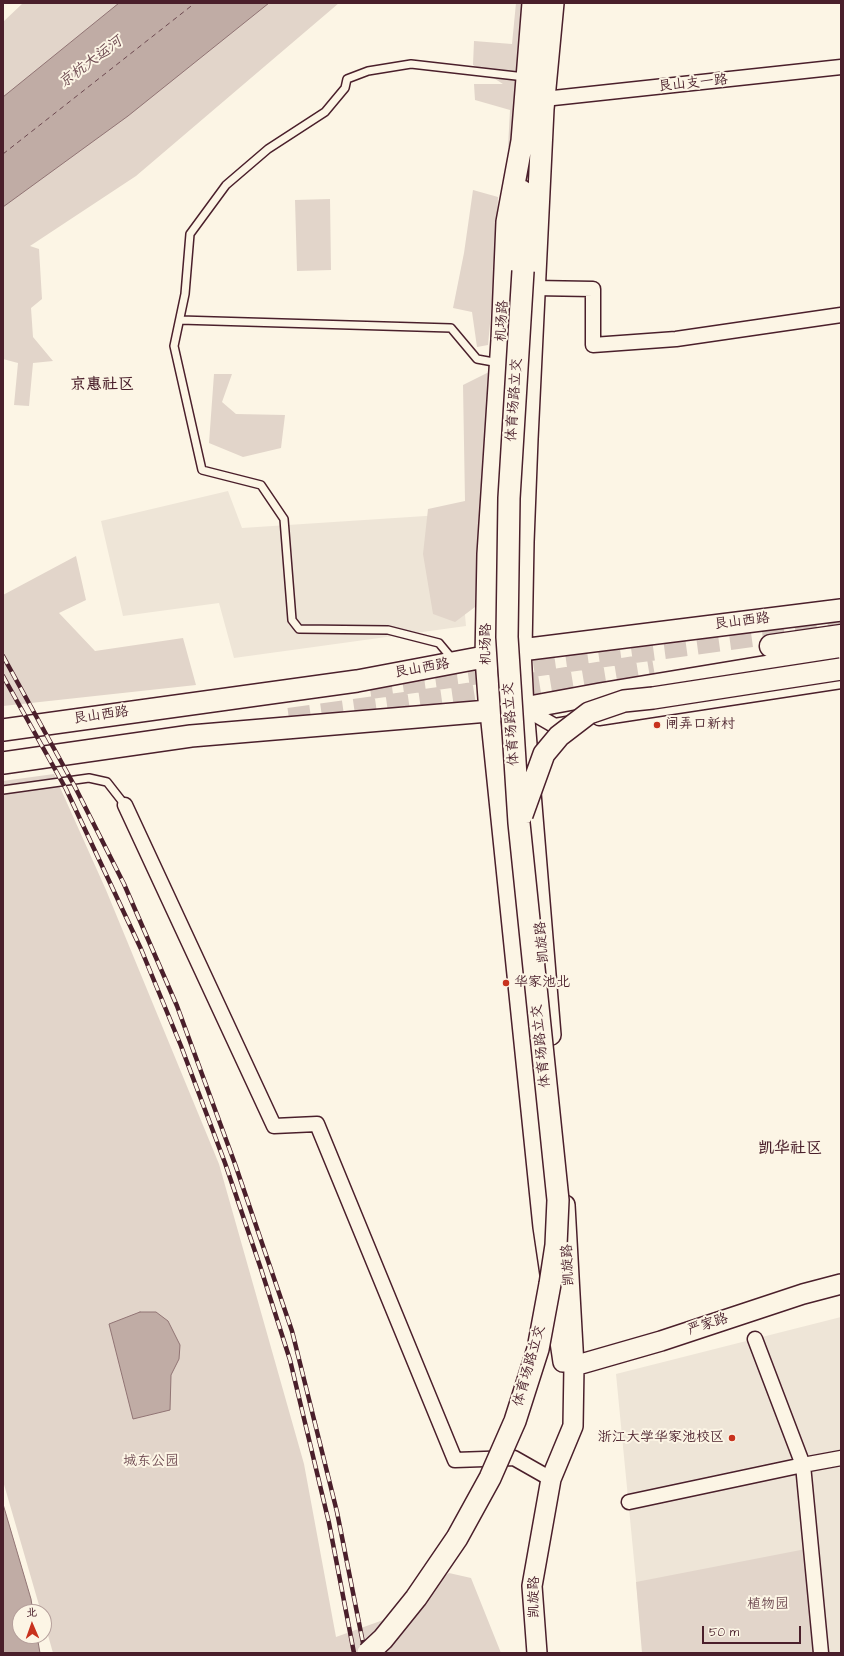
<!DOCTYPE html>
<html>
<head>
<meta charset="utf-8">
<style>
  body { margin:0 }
  #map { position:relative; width:844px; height:1656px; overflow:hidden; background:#fcf5e5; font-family:"Architects Daughter","LXGW WenKai TC",sans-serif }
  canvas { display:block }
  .frame { position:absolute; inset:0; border:4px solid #4a1f2b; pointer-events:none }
  .north { position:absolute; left:12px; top:1604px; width:40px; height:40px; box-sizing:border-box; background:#fcf5e5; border:1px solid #b59f9b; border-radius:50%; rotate:358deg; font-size:11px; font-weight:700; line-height:16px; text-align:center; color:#4a1f2b }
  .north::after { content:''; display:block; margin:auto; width:14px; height:18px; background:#c8321e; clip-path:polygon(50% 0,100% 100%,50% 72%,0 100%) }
  .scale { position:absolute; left:702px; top:1626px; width:99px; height:18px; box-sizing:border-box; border:2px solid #4a1f2b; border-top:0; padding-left:5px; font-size:12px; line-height:14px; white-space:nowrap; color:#4a1f2b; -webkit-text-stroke:3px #fcf5e5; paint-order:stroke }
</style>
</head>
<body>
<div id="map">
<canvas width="844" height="1656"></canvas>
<div class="frame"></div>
<div class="north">北</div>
<div class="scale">50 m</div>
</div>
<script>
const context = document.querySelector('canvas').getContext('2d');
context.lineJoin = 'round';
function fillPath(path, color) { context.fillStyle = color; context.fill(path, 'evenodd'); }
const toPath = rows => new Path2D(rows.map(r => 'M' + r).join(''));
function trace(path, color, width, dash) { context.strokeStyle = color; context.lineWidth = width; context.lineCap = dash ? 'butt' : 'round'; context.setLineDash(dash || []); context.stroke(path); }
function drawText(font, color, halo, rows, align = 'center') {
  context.font = font + ' "Architects Daughter","LXGW WenKai TC",sans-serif'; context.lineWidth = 4; context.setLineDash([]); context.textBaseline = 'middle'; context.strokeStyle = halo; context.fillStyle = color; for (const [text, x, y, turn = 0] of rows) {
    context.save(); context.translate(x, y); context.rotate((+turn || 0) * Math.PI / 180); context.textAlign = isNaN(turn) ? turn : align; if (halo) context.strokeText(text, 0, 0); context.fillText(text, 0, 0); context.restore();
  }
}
const built = toPath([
  [228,491,242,528,456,514,466,626,234,658,219,603,123,616,101,521],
  [841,1317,841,1653,643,1653,616,1374]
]);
const green = toPath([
  [23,3,339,3,136,176,30,246,39,249,42,299,31,308,33,337,53,361,33,363,29,406,14,405,18,363,3,359,3,22],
  [516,3,527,3,516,143,508,147,510,110,475,100,474,84,503,84,473,65,474,41,512,44],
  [473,190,498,197,495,269,488,345,477,347,472,312,453,308,464,253],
  [330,199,331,270,297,271,295,200],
  [489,372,489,412,479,604,455,622,433,614,423,554,428,509,465,501,463,385],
  [214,374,232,374,222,402,236,414,285,415,281,448,243,457,209,443],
  [76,556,86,600,59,613,95,651,183,638,196,685,3,706,3,595],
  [54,774,106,890,219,1164,304,1464,336,1637,386,1619,449,1573,471,1578,501,1653,53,1653,44,1621,44,1612,41,1612,3,1481,3,781],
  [811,1548,821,1653,642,1653,636,1582]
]);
const water = toPath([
  [119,3,269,3,128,116,3,207,3,97,119,3],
  [140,1312,156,1312,168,1321,180,1345,179,1359,171,1375,170,1410,133,1419,109,1324,140,1312],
  [3,1504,31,1599,33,1612,20,1612,20,1636,37,1636,40,1653,3,1653,3,1504]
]);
const ferry = toPath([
  [3,154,195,3]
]);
const highwayTunnel = toPath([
  [370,688,841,624],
  [289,719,461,695,653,664]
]);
const lane = toPath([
  [180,320,451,328,477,359,499,363],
  [454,661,439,643,388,630,299,629,292,620,284,519,261,485,202,470,174,346,185,294,190,234,226,185,268,149,325,112,345,88,347,79,368,71,411,64,525,77],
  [3,790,89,778,107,782,125,805]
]);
const street = toPath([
  [544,99,841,67],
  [534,288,593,289,593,345,676,339,841,315],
  [524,708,555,726,573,723],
  [599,718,841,681],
  [125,805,274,1126,317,1124,455,1460,514,1458,551,1479],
  [755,1339,803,1465,821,1653],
  [629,1502,803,1465,841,1458]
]);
const secondary = toPath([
  [521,650,524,708,551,1035],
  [490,712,543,1227,563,1362],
  [574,1366,661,1341,803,1294,841,1284],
  [537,1653,532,1586,551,1479,573,1426,574,1366,565,1205]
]);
const primary = toPath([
  [522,191,523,258],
  [521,650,523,542,527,439,543,109,553,3],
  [490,712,486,658,488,554,502,340,507,222,522,141,533,3],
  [3,730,357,681,521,650,841,610],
  [3,763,191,736,524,708,600,694,841,654]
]);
const highway = toPath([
  [771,646,841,636]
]);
const rail = toPath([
  [3,656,74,785,124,884,177,1006,235,1164,292,1331,337,1512,365,1653],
  [3,676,66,789,141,949,181,1046,225,1163,261,1269,290,1360,329,1523,354,1653]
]);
const primaryBridge = toPath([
  [522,815,544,754,559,736,589,713,624,701,653,698,841,669],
  [368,1653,383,1639,416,1598,457,1538,490,1478,515,1421,538,1349,550,1284,556,1245,558,1200,519,823,507,637,509,498,523,271]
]);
const markers = [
  [657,725,4,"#c8321e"],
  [506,983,4,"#c8321e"],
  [732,1438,4,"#c8321e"]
];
const streetNames = [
  ["艮山支一路",693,84,-6],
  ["机场路",503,321,-87],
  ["体育场路立交",515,400,-86],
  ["艮山西路",742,622,-7],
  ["机场路",487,644,-90],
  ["艮山西路",422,669,-10],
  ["艮山西路",101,716,-8],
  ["体育场路立交",512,724,-94],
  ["凯旋路",543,942,-95],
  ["体育场路立交",542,1046,-96],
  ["凯旋路",569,1265,-93],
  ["严家路",708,1325,-18],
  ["体育场路立交",530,1366,-74],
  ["凯旋路",535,1597,-90]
];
const poiNames = [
  ["闸弄口新村",665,725],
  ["华家池北",514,983],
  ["浙江大学华家池校区",724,1438,"right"]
];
const parkNames = [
  ["城东公园",151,1462],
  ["植物园",768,1605]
];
const waterNames = [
  ["京杭大运河",91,63,-37]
];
const quarterNames = [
  ["京惠社区",102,386],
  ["凯华社区",790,1150]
];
fillPath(built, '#eee5d7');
fillPath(green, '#e2d5ca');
fillPath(water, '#c0aca5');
trace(water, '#917474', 1);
trace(ferry, '#6d4950', 1, [5, 4]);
trace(highwayTunnel, '#d8cac0', 22, [22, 11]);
trace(lane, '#4a1f2b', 10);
trace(street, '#4a1f2b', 17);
trace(secondary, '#4a1f2b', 22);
trace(primary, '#4a1f2b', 24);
trace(highway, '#4a1f2b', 25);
trace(lane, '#fcf5e5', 7);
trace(street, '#fcf5e5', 14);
trace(secondary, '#fcf5e5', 19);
trace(primary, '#fcf5e5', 21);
trace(highway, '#fcf5e5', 22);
trace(rail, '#4a1f2b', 4.5);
trace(rail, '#fcf5e5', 3, [9]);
trace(primaryBridge, '#4a1f2b', 24, []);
trace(primaryBridge, '#fcf5e5', 21);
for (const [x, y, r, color] of markers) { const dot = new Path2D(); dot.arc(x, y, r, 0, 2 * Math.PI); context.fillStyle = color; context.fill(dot); trace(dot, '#fcf5e5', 1.5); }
drawText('14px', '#4a1f2b', '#fcf5e5', streetNames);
drawText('14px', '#4a1f2b', '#fcf5e5', poiNames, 'left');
drawText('14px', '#704c53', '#fcf5e5', parkNames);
drawText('italic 15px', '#6d4950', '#fcf5e5', waterNames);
drawText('bold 16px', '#4a1f2b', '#fcf5e5', quarterNames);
</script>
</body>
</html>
